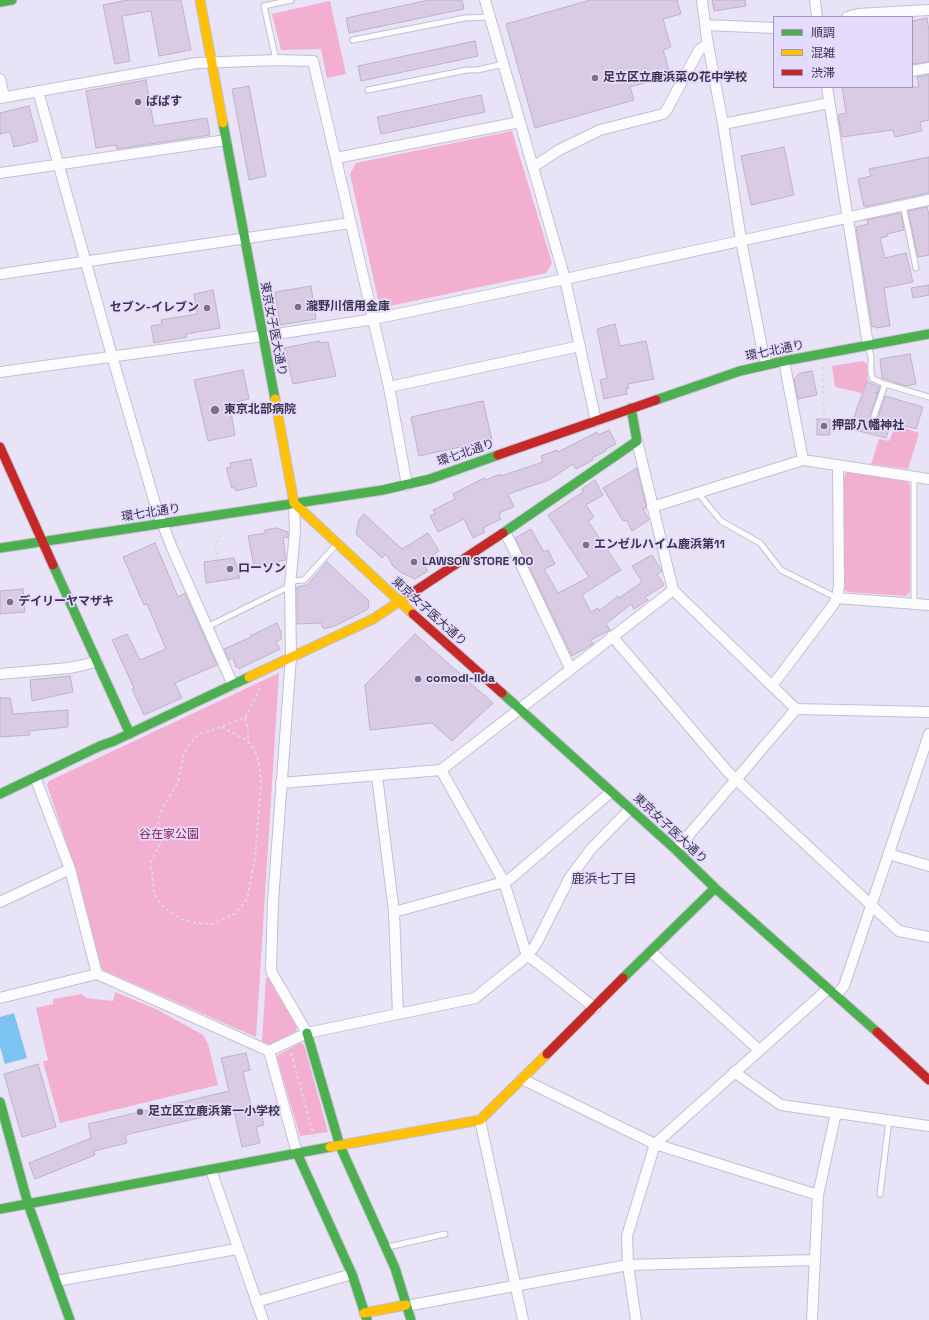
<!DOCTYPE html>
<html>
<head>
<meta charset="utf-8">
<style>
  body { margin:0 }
  #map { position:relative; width:929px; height:1320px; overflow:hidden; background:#e8e3f6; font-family:"Space Grotesk","Noto Sans JP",sans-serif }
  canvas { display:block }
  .legend { position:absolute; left:773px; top:16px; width:140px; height:72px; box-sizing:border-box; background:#e5dbfe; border:1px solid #a198b6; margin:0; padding:5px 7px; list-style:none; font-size:12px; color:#3b344b }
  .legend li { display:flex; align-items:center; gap:8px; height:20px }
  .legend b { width:20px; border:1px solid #a198b6 }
</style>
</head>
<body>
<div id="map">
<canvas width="929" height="1320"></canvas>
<ul class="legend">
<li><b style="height:5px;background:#4caf50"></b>順調</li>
<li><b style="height:5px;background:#ffc107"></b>混雑</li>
<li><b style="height:5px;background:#c62828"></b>渋滞</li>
</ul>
</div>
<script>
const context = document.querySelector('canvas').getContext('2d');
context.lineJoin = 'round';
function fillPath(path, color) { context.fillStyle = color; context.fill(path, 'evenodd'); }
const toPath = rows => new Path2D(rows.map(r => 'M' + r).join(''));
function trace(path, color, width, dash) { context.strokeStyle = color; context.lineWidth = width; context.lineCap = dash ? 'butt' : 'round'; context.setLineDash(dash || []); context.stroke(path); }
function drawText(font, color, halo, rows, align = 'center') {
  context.font = font + ' "Space Grotesk","Noto Sans JP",sans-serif'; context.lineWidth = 3.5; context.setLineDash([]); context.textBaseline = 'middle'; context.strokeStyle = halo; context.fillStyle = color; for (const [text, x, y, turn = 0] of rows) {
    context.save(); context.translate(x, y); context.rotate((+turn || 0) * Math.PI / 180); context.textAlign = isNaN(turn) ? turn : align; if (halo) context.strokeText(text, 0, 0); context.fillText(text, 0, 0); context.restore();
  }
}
const green = toPath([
  [330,1,346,74,327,78,321,49,281,50,272,14],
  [512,131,552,263,546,273,380,308,350,174,356,163],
  [863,361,867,364,868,383,862,393,835,387,832,366],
  [896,425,919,433,908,469,871,464,879,439,889,441],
  [848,472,906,480,910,485,910,592,906,596,847,592,842,588,844,476],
  [279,673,256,1037,103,970,101,967,76,871,47,785,49,781],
  [269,977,297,1026,296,1031,269,1045,262,1041,266,978],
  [115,992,158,1010,203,1035,208,1044,218,1085,60,1123,43,1062,48,1060,36,1008,53,1004,53,999,82,994,86,998,113,1001],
  [300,1043,303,1044,305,1048,328,1132,300,1136,277,1058,278,1055]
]);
const water = toPath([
  [14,1013,27,1058,5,1064,0,1047,0,1017]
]);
const building = toPath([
  [127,0,181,0,191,50,159,56,151,11,122,16,130,61,115,64,103,5,127,0],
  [429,0,462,0,464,9,349,33,346,18,429,0],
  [590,0,677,0,681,14,663,19,671,47,663,50,669,70,664,71,666,77,630,87,634,100,535,128,506,24,590,0],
  [712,0,745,0,746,6,714,11,712,0],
  [927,18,929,31,929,62,912,64,912,21,927,18],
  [475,41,478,56,361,81,358,66,475,41],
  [929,75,929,120,920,122,922,131,895,137,893,130,842,137,838,115,846,113,842,87,919,87,917,77,929,75],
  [146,80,154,126,207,118,210,135,117,149,116,145,96,148,86,91,146,80],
  [249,86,266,176,249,180,232,89,249,86],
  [481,95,485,112,381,134,377,117,481,95],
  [29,106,38,141,14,147,10,132,0,134,0,113,29,106],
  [784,147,794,195,751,205,741,156,784,147],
  [929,157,929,193,864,207,858,179,871,176,869,169,929,157],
  [927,207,929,215,929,255,918,257,908,211,927,207],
  [901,213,904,230,887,234,888,236,880,238,885,258,906,253,913,282,884,288,890,326,876,328,876,326,872,327,856,227,868,224,867,220,901,213],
  [929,285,929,295,913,298,911,288,929,285],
  [311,286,316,319,280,325,275,292,311,286],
  [213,290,220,328,186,334,187,337,154,343,151,326,162,324,161,320,197,314,194,294,213,290],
  [615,324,620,346,646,341,654,379,628,384,629,388,626,388,627,394,604,399,600,380,607,378,597,329,615,324],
  [319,341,319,343,328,342,336,376,293,384,284,348,319,341],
  [910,354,916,384,906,386,882,378,880,359,910,354],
  [243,370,249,399,236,402,237,406,230,407,235,435,208,441,194,380,243,370],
  [812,371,817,395,798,399,794,379,800,373,812,371],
  [867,382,880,387,878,392,875,393,878,393,870,415,871,419,875,420,878,418,885,396,923,407,916,429,891,422,886,438,851,429,857,408,867,382],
  [483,401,492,440,419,456,411,417,483,401],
  [817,419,830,419,830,435,817,435,817,419],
  [609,430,616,444,606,449,606,451,592,458,593,460,576,469,573,464,549,480,508,494,514,507,500,512,501,514,499,516,501,519,483,528,485,532,473,538,464,519,438,532,430,516,435,514,433,510,455,499,453,494,484,478,486,480,500,474,501,476,543,462,541,456,557,450,558,452,597,432,598,435,609,430],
  [251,459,257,486,236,491,235,488,232,488,226,468,231,467,230,463,251,459],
  [637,468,646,505,646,508,643,509,649,520,632,531,626,520,623,521,603,488,637,468],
  [595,480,603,495,586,505,594,517,588,521,621,570,582,595,591,612,598,608,599,611,618,596,619,598,642,582,632,566,652,555,662,571,657,574,664,585,645,597,648,600,634,609,631,604,606,624,610,630,591,640,593,644,591,645,572,656,515,538,531,529,544,552,548,550,555,564,544,569,558,593,589,577,548,515,583,492,582,489,595,480],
  [364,514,402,549,428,533,439,551,422,562,428,571,415,579,400,572,393,566,386,554,382,558,356,534,359,520,364,514],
  [276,528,288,532,288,537,283,538,286,560,254,566,248,536,265,533,265,530,276,528],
  [155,543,178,597,185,593,217,665,175,683,182,698,144,715,132,689,134,688,112,640,127,634,140,660,166,649,147,604,144,605,123,557,155,543],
  [234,558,240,578,206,583,204,562,234,558],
  [327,562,369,601,368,609,335,626,324,629,324,627,322,627,321,623,297,624,297,587,307,585,327,562],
  [23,589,25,612,0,614,0,591,23,589],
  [277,623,281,632,281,639,276,642,280,649,239,669,238,667,236,667,233,658,229,660,224,649,251,637,250,636,277,623],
  [415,634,493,703,452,741,432,723,370,730,365,685,415,634],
  [70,676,73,692,32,701,30,680,70,676],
  [0,698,10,698,13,714,68,710,68,727,29,731,30,735,0,737,0,698],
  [246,1053,250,1070,243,1072,252,1110,260,1108,264,1125,256,1127,260,1143,242,1147,234,1110,125,1135,127,1143,94,1151,95,1155,35,1179,29,1163,91,1138,88,1124,229,1091,221,1058,246,1053],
  [38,1064,56,1127,22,1137,4,1074,38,1064]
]);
const path = toPath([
  [823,367,824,416],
  [218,560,215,546,220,536,219,533],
  [245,718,248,728,248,741],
  [222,727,248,741,256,753,259,762,261,785,255,858,247,899,236,913,213,924,197,923,184,920,170,912,161,905,154,893,151,862,161,842,162,836,158,824,160,813,178,782,184,754,190,743,199,734,222,727,232,722,245,718,257,695,260,686],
  [291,1053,314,1137]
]);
const lane = toPath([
  [353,40,465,18,490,17],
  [276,60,264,6,291,0],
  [368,90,467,70,477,70,504,64],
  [903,205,916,268],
  [868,346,871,356,871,373,873,379,885,384,929,397],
  [874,416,885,384],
  [698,493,721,521,760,543,781,570,837,598],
  [290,581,304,580,336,545],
  [914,604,914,477],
  [207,627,290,586],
  [880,1194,889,1120],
  [388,1247,445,1234]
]);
const street = toPath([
  [485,0,565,279,596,421],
  [702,0,707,39,723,124,741,240,763,353,767,364],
  [815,0,817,17],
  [847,17,858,14,929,10],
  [706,25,774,28],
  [912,71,929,68],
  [0,79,4,97],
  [827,87,868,345],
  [38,91,112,356,156,507,172,548,233,685],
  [0,98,197,63,276,60,313,61,389,387,407,485],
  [723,124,829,103],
  [336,158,520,122],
  [533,167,559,150,600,130,663,114,666,111,699,50,708,44],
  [0,173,226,140],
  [0,274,350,223],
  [784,361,803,460],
  [0,372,277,334,374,319,565,279,929,200],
  [389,387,580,346],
  [637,441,673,590,796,709],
  [294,503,295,531,290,586,291,657,273,901,271,968,272,973,307,1033],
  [652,507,803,460,929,479],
  [505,532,515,552,570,668],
  [837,598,929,605],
  [612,636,728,772,899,931,929,937],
  [0,674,69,668,84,665,97,661],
  [772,686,833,605,837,598,839,586,838,465],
  [377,776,394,912,398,1014],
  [35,777,70,869,97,974],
  [281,783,441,770],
  [676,850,796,709,929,712],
  [889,854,929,866],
  [0,902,70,869],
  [394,912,504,882,510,879,611,792],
  [651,952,759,1050],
  [836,995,844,986,929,734],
  [0,998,97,974,269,1051,297,1153],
  [595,1008,534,960,527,956,504,882,441,770,673,590],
  [269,1051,307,1033,475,998,527,956,535,946,569,879,591,849,630,809],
  [734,1072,781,1105,929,1126],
  [522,1079,655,1144,818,1195],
  [480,1120,523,1320],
  [211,1170,263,1320],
  [56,1281,237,1249],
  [256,1302,352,1274],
  [406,1306,628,1265,815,1260],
  [636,1320,628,1265,627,1236,655,1144,828,989],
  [812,1320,818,1195,836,1113]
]);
const fast = toPath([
  [0,2,12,0],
  [223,123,275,399],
  [656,400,740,371,784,361,929,334],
  [503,533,637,441,631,408],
  [0,548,383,490,430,479,498,455],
  [53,565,130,734],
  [502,693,676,850,715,888,877,1032],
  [0,794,100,746,114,741,249,677],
  [623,978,715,888],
  [307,1033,340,1146,395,1268,411,1320],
  [0,1102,28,1204,70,1320],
  [297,1153,352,1274,367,1320],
  [0,1209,330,1147]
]);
const slow = toPath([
  [200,0,223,123],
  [275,399,294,503,413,614],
  [249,677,373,619,409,595],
  [330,1147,480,1120,547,1054],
  [364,1313,406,1305]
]);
const jam = toPath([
  [0,447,53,565],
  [498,455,656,400],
  [409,595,503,533],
  [413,614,502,693],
  [877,1032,929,1080],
  [547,1054,623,978]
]);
const markers = [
  [595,78,4,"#787187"],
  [138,102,4,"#787187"],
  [298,307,4,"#787187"],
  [207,308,4,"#787187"],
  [215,410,5,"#787187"],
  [824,426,4,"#787187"],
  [586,545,4,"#787187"],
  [414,562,4,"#787187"],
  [230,569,4,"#787187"],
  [10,602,4,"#787187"],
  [418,679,4,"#787187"],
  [140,1112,4,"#787187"]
];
const poiNames = [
  ["足立区立鹿浜菜の花中学校",603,78],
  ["ぱぱす",146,102],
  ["瀧野川信用金庫",306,307],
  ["セブン-イレブン",199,308,"right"],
  ["東京北部病院",224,410],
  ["押部八幡神社",832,426],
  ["エンゼルハイム鹿浜第11",594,545],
  ["LAWSON STORE 100",422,562],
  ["ローソン",238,569],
  ["デイリーヤマザキ",18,602],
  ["comodi-iida",426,679],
  ["足立区立鹿浜第一小学校",148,1112]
];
const streetNames = [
  ["東京女子医大通り",273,329,79],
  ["環七北通り",775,351,-12],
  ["環七北通り",466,453,-19],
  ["環七北通り",151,513,-9],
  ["東京女子医大通り",429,612,42],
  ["東京女子医大通り",670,829,43]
];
const parkNames = [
  ["谷在家公園",169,835]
];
const neighbourhoodNames = [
  ["鹿浜七丁目",604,879]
];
fillPath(green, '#f2afcf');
fillPath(water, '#7cc3f3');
fillPath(building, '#d9cbe3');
trace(building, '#bdb3c5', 1);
trace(lane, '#c4bfd1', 7);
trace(street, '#c4bfd1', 12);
trace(fast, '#c4bfd1', 11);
trace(slow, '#c4bfd1', 11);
trace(jam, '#c4bfd1', 11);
trace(path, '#dcdae1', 2, [3, 3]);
trace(lane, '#fcfbfe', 5);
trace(street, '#fcfbfe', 10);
trace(fast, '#4caf50', 9);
trace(slow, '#ffc107', 9);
trace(jam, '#c62828', 9);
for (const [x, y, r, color] of markers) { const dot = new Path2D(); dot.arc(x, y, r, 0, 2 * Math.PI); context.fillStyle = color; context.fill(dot); trace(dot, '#e5dbfe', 1.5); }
drawText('bold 12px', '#3b344b', '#e5dbfe', poiNames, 'left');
drawText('12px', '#3b344b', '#e5dbfe', streetNames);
drawText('12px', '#8d1b50', '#e5dbfe', parkNames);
drawText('13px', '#3b344b', '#e5dbfe', neighbourhoodNames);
</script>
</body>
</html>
